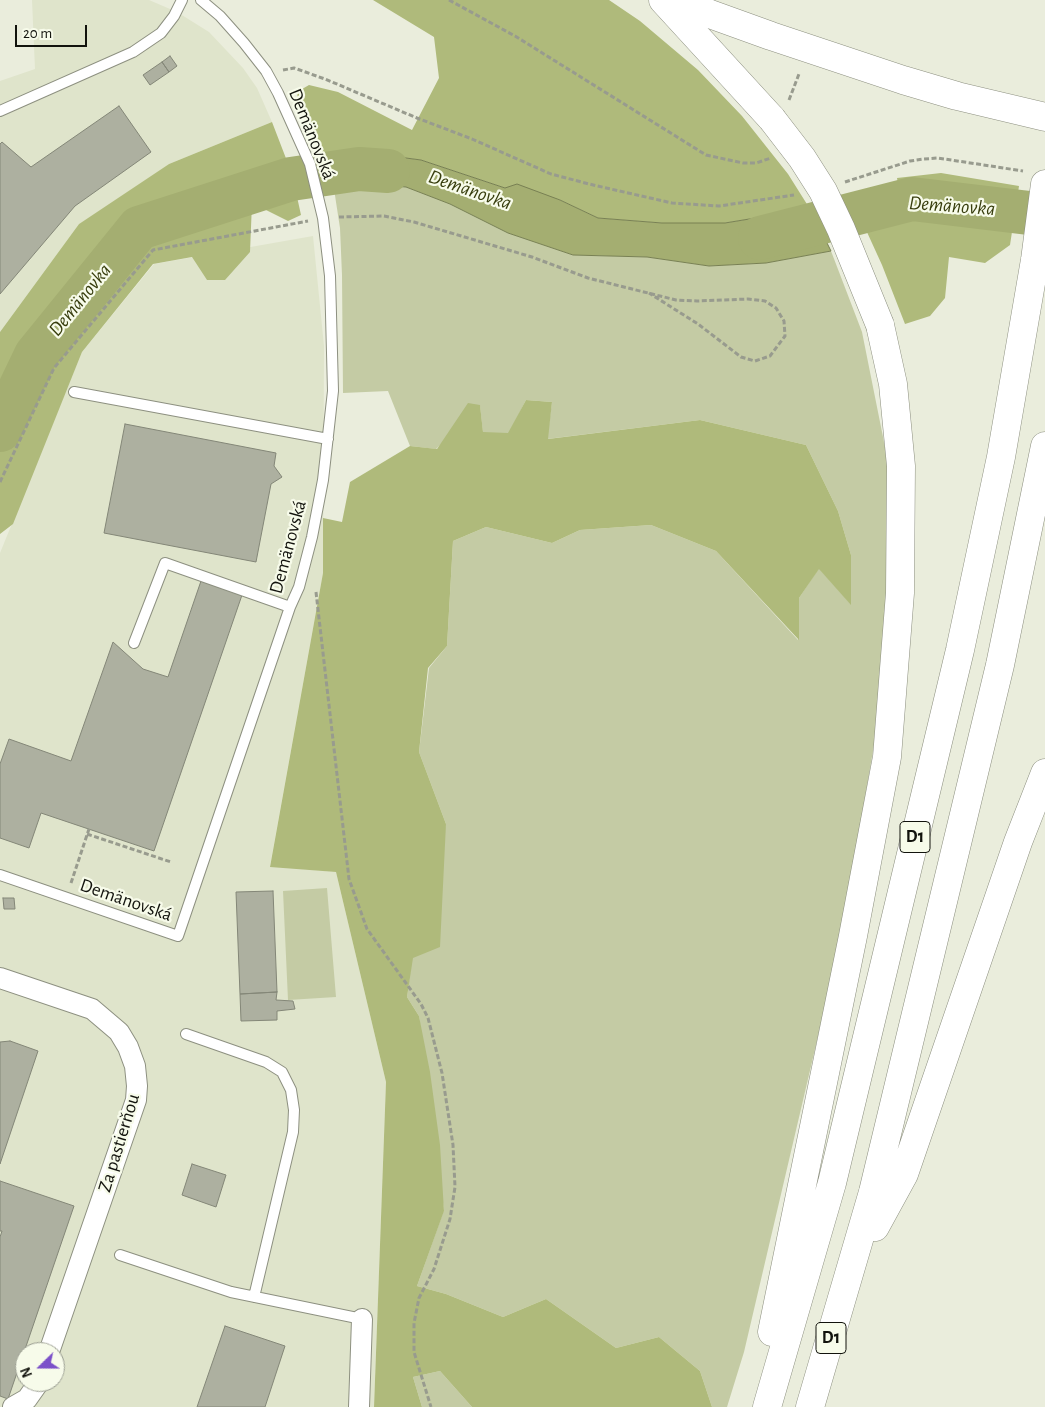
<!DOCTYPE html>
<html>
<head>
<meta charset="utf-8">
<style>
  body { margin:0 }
  #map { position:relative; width:1045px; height:1407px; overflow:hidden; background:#eaeddc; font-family:"Alegreya Sans",sans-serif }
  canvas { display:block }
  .north { position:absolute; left:15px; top:1342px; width:50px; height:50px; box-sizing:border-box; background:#f7fbea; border:1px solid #9b9e92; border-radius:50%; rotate:248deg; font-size:14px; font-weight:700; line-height:20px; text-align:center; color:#12130d }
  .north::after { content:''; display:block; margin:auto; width:18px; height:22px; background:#7b50c9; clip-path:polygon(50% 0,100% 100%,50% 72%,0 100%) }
  .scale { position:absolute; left:15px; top:25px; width:72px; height:22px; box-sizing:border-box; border:2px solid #12130d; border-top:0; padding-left:6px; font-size:15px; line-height:18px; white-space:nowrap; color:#12130d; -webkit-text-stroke:4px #f7fbea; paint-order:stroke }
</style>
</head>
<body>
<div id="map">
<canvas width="1045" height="1407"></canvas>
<div class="north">N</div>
<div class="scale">20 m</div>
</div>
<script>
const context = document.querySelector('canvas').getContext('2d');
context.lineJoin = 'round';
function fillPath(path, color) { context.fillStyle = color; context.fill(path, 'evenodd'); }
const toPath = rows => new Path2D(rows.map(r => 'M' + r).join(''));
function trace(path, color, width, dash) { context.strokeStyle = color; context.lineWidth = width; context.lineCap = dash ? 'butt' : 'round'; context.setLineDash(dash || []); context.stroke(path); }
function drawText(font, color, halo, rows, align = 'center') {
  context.font = font + ' "Alegreya Sans",sans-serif'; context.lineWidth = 4.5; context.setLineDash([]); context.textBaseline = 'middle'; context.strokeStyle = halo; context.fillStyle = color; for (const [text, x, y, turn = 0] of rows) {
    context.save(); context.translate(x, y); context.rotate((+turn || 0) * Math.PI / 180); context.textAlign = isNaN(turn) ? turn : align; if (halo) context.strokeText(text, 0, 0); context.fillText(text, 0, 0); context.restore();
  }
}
const built = toPath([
  [32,0,149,0,177,12,209,32,243,68,257,88,272,122,169,164,79,224,0,332,0,81,35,69],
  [313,236,324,346,323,573,270,866,336,872,386,1082,374,1407,0,1407,0,553,82,352,154,264],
  [25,1352,55,1352,55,1382,25,1382]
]);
const green = toPath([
  [360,183,406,187,450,204,508,233,573,255,647,257,709,266,766,263,831,251,862,332,887,457,893,546,875,739,849,892,819,1032,744,1352,727,1407,712,1407,700,1371,659,1337,616,1348,546,1299,503,1317,446,1294,417,1286,444,1210,419,1016,407,997,412,958,446,824,419,752,429,668,447,646,453,541,486,527,552,543,580,530,651,525,716,551,798,640,799,598,819,568,851,604,851,555,838,511,806,445,700,420,547,439,552,402,526,400,509,433,483,433,480,406,436,449,410,446,388,391,343,393,342,275,340,228,334,189],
  [327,888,336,997,288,1000,283,891],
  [440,1371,472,1407,422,1407,413,1377]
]);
const forest = toPath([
  [373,0,609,0,640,21,698,70,742,116,788,174,810,209,725,223,662,223,598,218,560,200,505,188,421,160,368,153,324,157,299,108,297,92,309,85,338,92,412,130,439,78,434,37],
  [272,122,292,174,301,215,288,221,252,203,250,252,225,280,207,280,192,257,153,264,82,352,13,524,0,534,0,332,79,224,169,164],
  [941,173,1019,186,1010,245,985,263,949,257,945,298,930,316,905,324,882,265,861,219,902,206,897,178],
  [526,400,552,402,548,439,700,420,806,445,838,511,851,555,851,605,819,569,799,598,799,640,716,551,651,525,580,530,552,543,486,527,453,541,447,646,428,668,419,752,446,824,440,947,413,958,407,997,419,1016,430,1072,440,1145,444,1211,417,1286,446,1294,503,1317,546,1299,616,1348,659,1337,700,1371,712,1407,472,1407,440,1371,413,1377,422,1407,374,1407,386,1082,336,872,270,867,323,573,323,518,342,522,350,482,410,446,437,449,468,403,480,405,483,432,508,433]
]);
const water = toPath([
  [368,153,421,160,505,188,517,184,560,200,598,218,662,223,725,223,810,209,831,251,766,263,709,266,647,257,573,255,508,233,450,204,406,187,360,183,334,189,324,157,368,153]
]);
const river = toPath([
  [760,238,912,199,1045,215],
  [0,430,36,355,139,228,291,179,359,169,388,171]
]);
const building = toPath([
  [170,56,177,66,169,72,162,62,170,56],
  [162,62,169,72,150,85,143,75,162,62],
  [119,106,151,152,75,206,0,294,0,144,2,142,31,167,119,106],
  [125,424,276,453,274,466,282,477,271,484,256,562,104,533,125,424],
  [201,581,242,595,154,851,41,813,29,848,0,838,0,764,9,739,71,761,113,642,143,669,168,677,201,581],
  [273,891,277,992,240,994,236,892,273,891],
  [3,898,14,898,15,909,4,909,3,898],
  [277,992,276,1000,293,1001,295,1009,277,1011,277,1020,241,1021,240,994,277,992],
  [10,1041,38,1051,0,1164,0,1042,10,1041],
  [192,1164,226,1175,216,1207,182,1195,192,1164],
  [0,1181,74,1206,8,1399,0,1396,0,1237,2,1231,0,1231,0,1181],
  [225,1326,285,1346,265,1407,197,1407,225,1326]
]);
const path = toPath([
  [449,0,515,36,706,155,743,163,756,163,771,158],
  [283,70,294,68,325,79,417,118,472,139,551,174,589,184,672,203,719,206,794,195],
  [789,100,799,74],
  [845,182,910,161,924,159,938,158,1023,171],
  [339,217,384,216,414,222,532,257,588,278,676,300,697,301,748,299,765,301,776,308,784,321,785,336,770,356,755,361,741,357,698,324,649,293],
  [0,482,54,368,153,250,308,221],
  [316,592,349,879,367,929,421,1004,428,1018,442,1073,453,1145,455,1187,450,1219,434,1269,419,1298,414,1323,414,1352,431,1407],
  [87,834,171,862],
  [71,883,89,829]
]);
const service = toPath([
  [0,111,133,52,161,33,174,16,182,0],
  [74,392,328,439],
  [134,643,165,563,290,607],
  [0,875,178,936,290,607,299,587,312,537,323,480,333,391,330,276,323,218,310,164,278,93,266,71,244,43,220,16,201,0],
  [186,1034,266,1062,282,1072,291,1090,294,1110,293,1132,254,1297],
  [120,1255,231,1292,362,1319]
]);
const minor = toPath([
  [0,978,92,1009,119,1032,128,1047,135,1066,137,1086,136,1100,49,1352],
  [13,1407,27,1399,39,1382],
  [359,1407,362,1319]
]);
const secondary = toPath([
  [681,0,710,14,771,36,903,80,957,96,1045,117]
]);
const motorway = toPath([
  [663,0,772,119],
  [875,1227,904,1174,1018,842,1045,773],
  [772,1332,853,936,887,757,900,593,901,466,893,384,880,325],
  [767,1407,832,1183,960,650,1001,457,1035,260,1045,184],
  [810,1407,873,1192,1000,665,1045,446]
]);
const motorwayBridge = toPath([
  [772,119,802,158,823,191,841,229,880,325]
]);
const shields = [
  [915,837,30],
  [831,1338,30]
];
const shieldNames = [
  ["D1",915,837],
  ["D1",831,1338]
];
const streetNames = [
  ["Demänovská",312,134,68],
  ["Demänovská",288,547,-75],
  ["Demänovská",126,900,19],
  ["Za pastierňou",119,1143,-73]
];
const waterNames = [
  ["Demänovka",470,190,19],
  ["Demänovka",952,206,4],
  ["Demänovka",80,300,-51]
];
fillPath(built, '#dfe4cb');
fillPath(green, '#c4cba4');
fillPath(forest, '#afba7b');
fillPath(water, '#a4ae71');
trace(water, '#788053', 1);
trace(river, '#a4ae71', 44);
fillPath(building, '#adb0a0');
trace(building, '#848778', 1);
trace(service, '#8d9080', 12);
trace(minor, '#8d9080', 22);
trace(secondary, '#8d9080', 29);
trace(motorway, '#8d9080', 29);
trace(path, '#989b8e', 3, [5, 2.5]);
trace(service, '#fff', 10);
trace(minor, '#fff', 20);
trace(secondary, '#fff', 28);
trace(motorway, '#fff', 28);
trace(motorwayBridge, '#8d9080', 29, []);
trace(motorwayBridge, '#fff', 28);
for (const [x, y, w] of shields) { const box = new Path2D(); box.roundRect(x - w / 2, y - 15.5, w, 31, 4); context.fillStyle = '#f7fbea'; context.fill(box); trace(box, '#12130d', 1); }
drawText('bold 18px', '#12130d', null, shieldNames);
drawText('19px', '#12130d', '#f7fbea', streetNames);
drawText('italic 20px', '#383e0e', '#f7fbea', waterNames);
</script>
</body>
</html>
